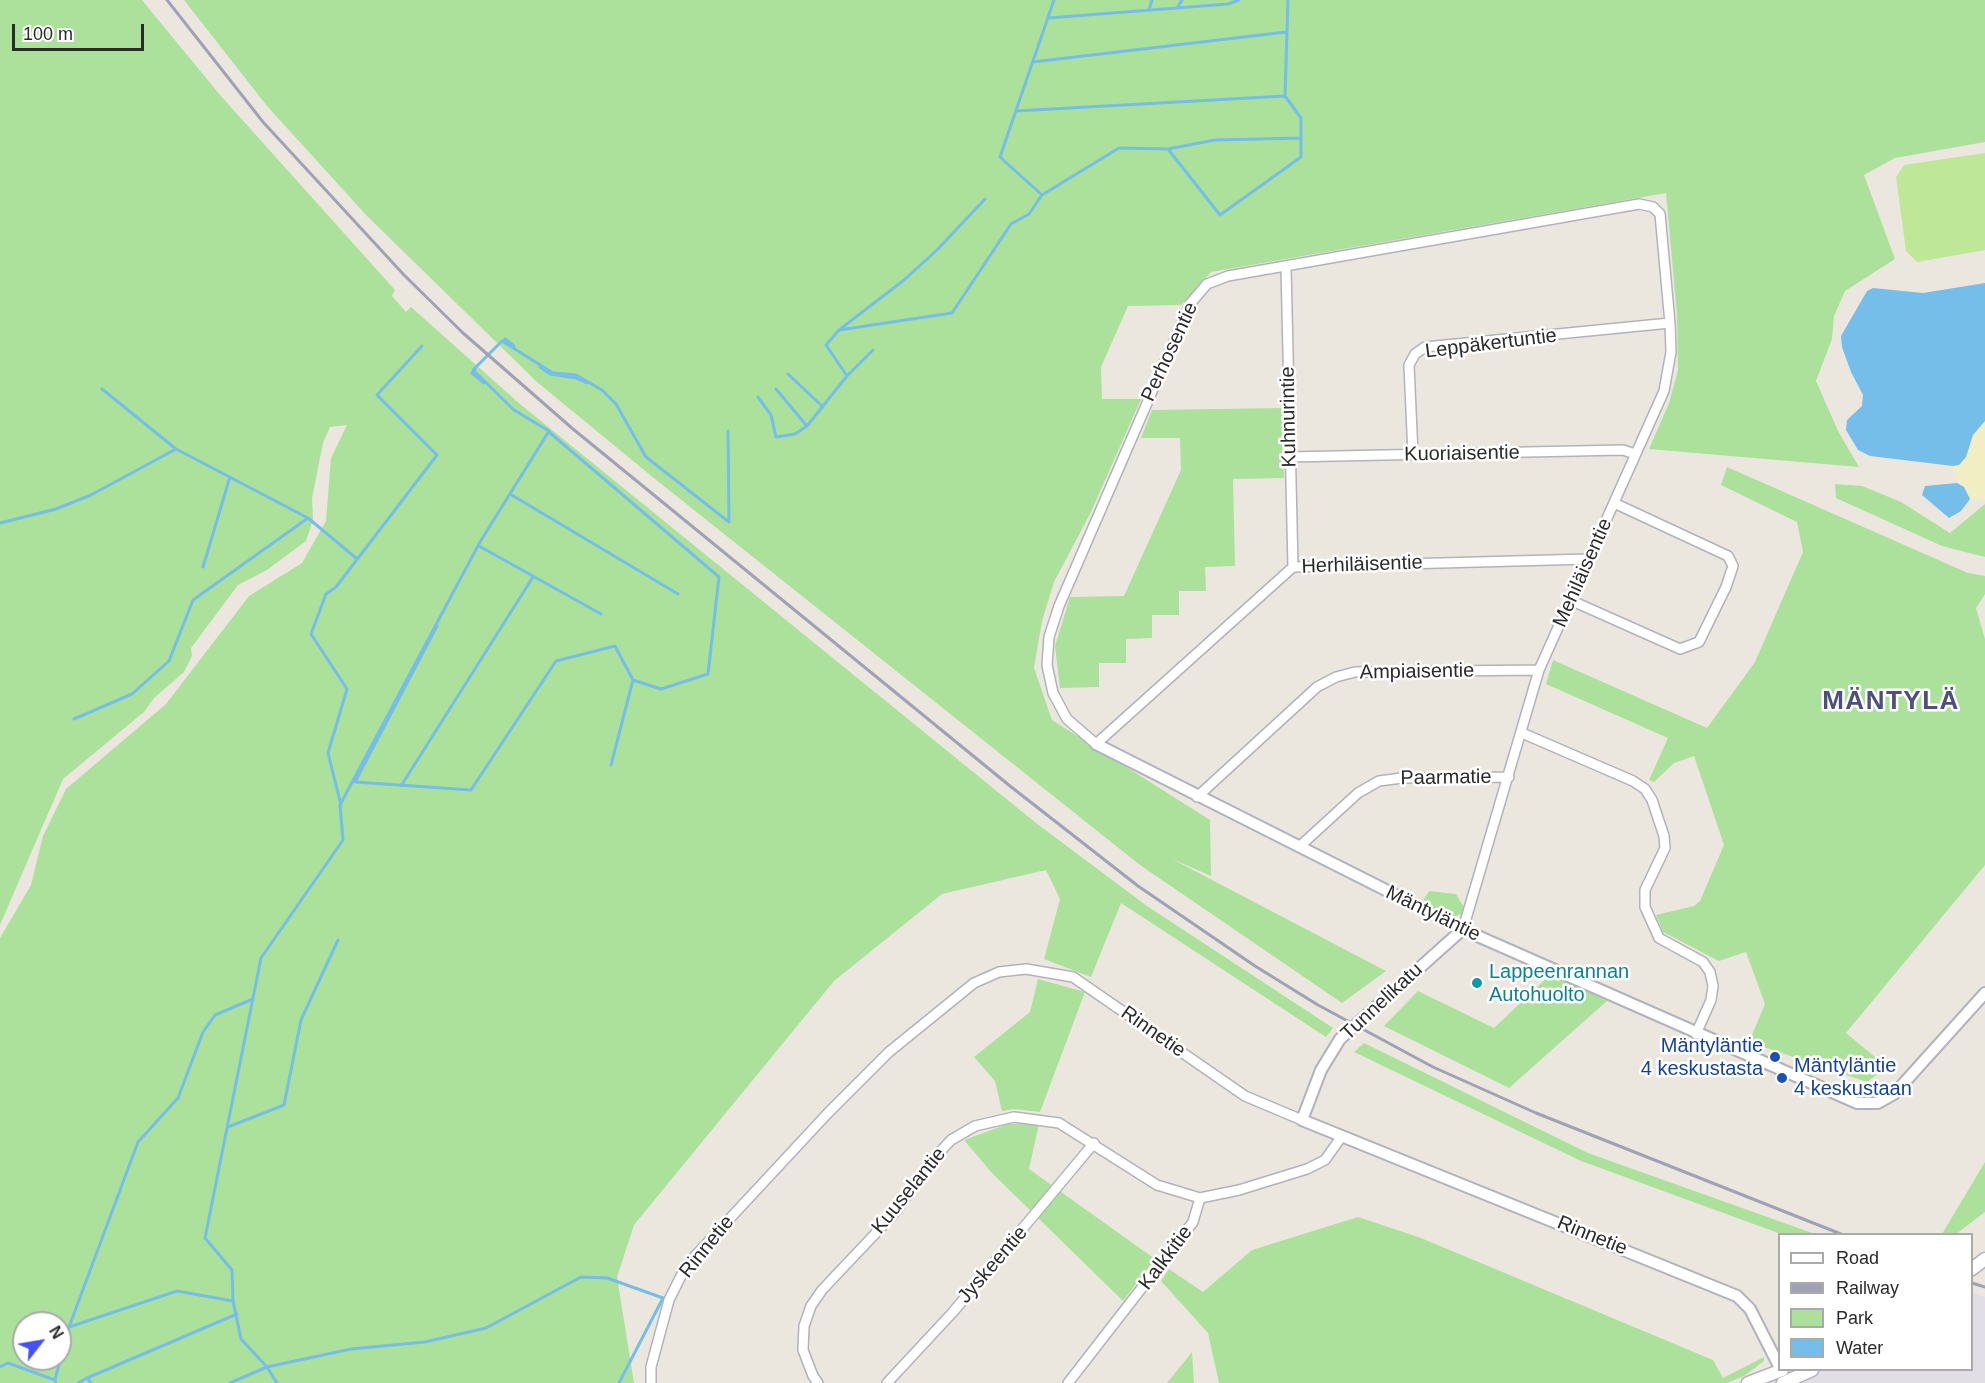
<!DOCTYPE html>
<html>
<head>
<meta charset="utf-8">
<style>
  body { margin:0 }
  #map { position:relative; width:1985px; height:1383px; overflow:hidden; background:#ece7de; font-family:Arial,sans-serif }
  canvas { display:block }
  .legend { position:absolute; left:1778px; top:1233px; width:195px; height:138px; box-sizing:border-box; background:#fff; border:2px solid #aaa; margin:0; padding:8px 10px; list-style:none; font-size:18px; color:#2b2b2b }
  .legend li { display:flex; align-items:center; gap:12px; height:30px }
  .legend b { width:30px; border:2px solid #aaa }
  .north { position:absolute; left:12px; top:1311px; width:60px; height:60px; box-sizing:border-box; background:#fff; border:2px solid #aaa; border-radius:50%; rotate:59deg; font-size:16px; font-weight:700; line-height:24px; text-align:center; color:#2b2b2b }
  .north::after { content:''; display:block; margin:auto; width:21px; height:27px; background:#4452f3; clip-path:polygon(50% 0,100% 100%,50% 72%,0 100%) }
  .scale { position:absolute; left:12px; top:24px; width:132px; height:27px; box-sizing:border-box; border:3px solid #2b2b2b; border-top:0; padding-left:8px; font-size:18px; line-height:21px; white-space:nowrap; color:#2b2b2b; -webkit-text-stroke:4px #fff; paint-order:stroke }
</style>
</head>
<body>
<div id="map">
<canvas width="1985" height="1383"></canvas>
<ul class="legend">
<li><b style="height:8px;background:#fff"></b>Road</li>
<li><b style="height:8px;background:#a0a1b4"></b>Railway</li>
<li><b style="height:16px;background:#ace19c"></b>Park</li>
<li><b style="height:16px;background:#75beea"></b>Water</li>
</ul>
<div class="north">N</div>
<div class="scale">100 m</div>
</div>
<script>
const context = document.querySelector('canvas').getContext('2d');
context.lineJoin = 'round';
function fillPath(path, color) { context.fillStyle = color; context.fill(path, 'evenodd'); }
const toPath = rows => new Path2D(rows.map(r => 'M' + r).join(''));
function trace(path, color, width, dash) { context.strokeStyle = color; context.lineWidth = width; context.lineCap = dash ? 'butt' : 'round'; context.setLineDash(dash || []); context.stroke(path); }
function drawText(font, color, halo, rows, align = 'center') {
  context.font = font + ' Arial,sans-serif'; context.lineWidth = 5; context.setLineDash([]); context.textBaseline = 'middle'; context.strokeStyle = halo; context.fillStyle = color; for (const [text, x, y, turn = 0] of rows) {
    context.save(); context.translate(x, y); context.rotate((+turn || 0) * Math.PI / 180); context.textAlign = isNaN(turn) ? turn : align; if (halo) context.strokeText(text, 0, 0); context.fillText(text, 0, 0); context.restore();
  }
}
const industrial = toPath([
  [1972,1292,1985,1297,1985,1383,1766,1383,1800,1370,1972,1370]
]);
const green = toPath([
  [0,0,142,0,220,95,395,290,392,296,406,312,411,307,520,404,1036,823,1147,906,1333,1028,1326,1037,1121,903,1091,977,1044,959,1060,899,1046,870,942,894,834,981,634,1225,617,1277,634,1383,0,1383,0,938,31,885,43,836,66,789,166,704,249,596,302,563,326,521,331,458,347,425,330,427,323,443,312,498,313,520,306,541,267,570,238,585,191,648,192,656,184,672,154,698,144,712,63,779,0,925],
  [24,1323,60,1323,60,1359,24,1359],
  [184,0,1985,0,1985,142,1895,158,1864,175,1895,259,1845,291,1834,316,1832,339,1816,381,1838,431,1859,467,1649,449,1669,403,1678,370,1677,315,1666,193,1211,272,1181,305,1128,306,1101,367,1102,399,1141,399,1091,512,1054,582,1042,621,1034,668,1052,720,1210,820,1211,876,1172,859,1386,971,1342,1003,1140,865,655,479,537,382,367,216,267,106],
  [1282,408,1284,478,1233,479,1235,566,1205,567,1206,591,1179,591,1179,615,1152,615,1152,638,1126,639,1126,663,1099,663,1099,687,1060,688,1055,646,1070,597,1124,596,1181,470,1180,438,1141,438,1152,410],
  [1727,467,1968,573,1985,576,1985,594,1976,608,1985,639,1985,865,1846,1033,1887,1067,1867,1082,1749,1042,1765,1004,1746,952,1719,961,1663,932,1656,915,1694,906,1700,901,1724,845,1694,756,1674,763,1654,782,1649,780,1668,738,1546,684,1553,660,1707,728,1755,662,1803,552,1797,522,1721,485],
  [1835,484,1862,486,1901,502,1950,533,1985,504,1985,557,1942,546,1836,498],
  [1429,891,1456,894,1465,909,1462,914,1449,918,1426,906,1424,899],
  [1551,974,1607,1001,1509,1088,1384,1026,1418,991,1494,1028],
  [1038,979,1085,992,1040,1112,1014,1109,1002,1111,995,1081,974,1057,1030,1012],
  [1364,1043,1588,1153,1815,1234,1781,1234,1581,1161,1354,1052],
  [1008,1124,1039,1124,1029,1169,1155,1259,1123,1301,992,1173,964,1140],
  [1985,1162,1985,1212,1956,1234,1942,1234],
  [1358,1217,1421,1238,1713,1360,1723,1378,1764,1357,1764,1361,1744,1376,1727,1383,1219,1383,1208,1333,1161,1281,1169,1269,1203,1292,1252,1250],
  [1192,1352,1194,1383,1167,1383]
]);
const sand = toPath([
  [1985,421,1985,500,1970,498,1964,487,1957,483,1953,466,1959,465,1968,452,1973,435]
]);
const pitch = toPath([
  [1985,153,1985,250,1917,262,1906,251,1896,177,1904,165]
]);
const water = toPath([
  [1985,283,1985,421,1973,435,1966,457,1959,465,1953,466,1870,456,1858,450,1846,430,1847,420,1862,406,1863,395,1851,372,1842,347,1841,336,1867,291,1873,288,1923,293],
  [1957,483,1964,487,1970,499,1961,511,1949,518,1922,495,1925,486]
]);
const stream = toPath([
  [1177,8,1182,0],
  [1149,10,1152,0],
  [1048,18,1228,4,1239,0],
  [1033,62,1286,32],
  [1016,111,1285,96],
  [1168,149,1220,215,1301,157,1301,118,1285,96,1288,0],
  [1042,195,1000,157,1054,0],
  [839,330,952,313,1011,224,1029,214,1042,195,1119,148,1168,149,1215,140,1301,138],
  [503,342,505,339,514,346],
  [540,367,550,374,576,378,587,383],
  [475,370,472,373,484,383],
  [788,374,823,407],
  [847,376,826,345,839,330,904,280,937,250,985,199],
  [102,389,176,449,308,518,356,558],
  [776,389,807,426],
  [758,397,771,415,776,437,795,434,807,426,847,376,873,350],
  [549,432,719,577,708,674,661,689,633,680],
  [510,494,678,594],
  [0,523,56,509,91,495,176,449],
  [479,546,601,614],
  [203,567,230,477],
  [74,719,132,694,169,661,193,600,308,518],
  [355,782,471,790,556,661,615,646,633,680,611,765],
  [355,782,437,626],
  [401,786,533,577],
  [341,805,328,753,347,689,311,634,326,594,336,587,437,455,377,395,422,346],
  [228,1127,284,1105,301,1020,338,940],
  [69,1327,177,1291,233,1301],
  [0,1367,8,1363,55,1380,56,1383],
  [87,1378,237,1314],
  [55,1380,69,1327,138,1142,178,1098,203,1032,215,1015,253,999],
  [78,1383,87,1378,91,1383],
  [230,1383,267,1367,351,1349,425,1342,486,1328,581,1277,607,1278,663,1298,619,1383],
  [277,1383,267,1367,241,1339,233,1301,232,1270,205,1238,261,958,343,840,340,805,480,542,549,431,514,410,473,370,502,341,553,373,576,375,602,390,616,404,646,457,729,522,728,431]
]);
const minor = toPath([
  [1286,267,1293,567],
  [1413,455,1409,365,1415,354,1425,347,1670,323],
  [1289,457,1623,450,1635,454],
  [1570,600,1680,649,1699,642,1726,587,1733,566,1728,556,1614,503],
  [1522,733,1633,781,1645,789,1652,800,1664,836,1665,848,1645,890,1645,907,1659,938,1703,962,1710,972,1713,986,1711,1000,1696,1034],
  [1197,797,1317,687,1336,677,1355,672,1539,670],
  [1299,847,1358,793,1379,781,1402,778,1509,777],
  [1463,929,1539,670,1664,391,1671,352,1670,323,1660,214,1653,207,1639,204,1228,276,1207,284,1190,304,1059,606,1049,637,1047,665,1053,693,1067,719,1096,744,1293,567,1588,559],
  [651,1383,651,1367,669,1300,682,1274,695,1256,828,1113,889,1052,974,983,999,972,1026,969,1073,977,1245,1096,1302,1120],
  [818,1383,813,1376,803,1350,804,1326,811,1306,822,1290,892,1216,938,1154,951,1140,975,1126,1014,1117,1059,1123,1157,1185,1200,1198],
  [887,1383,953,1312,1094,1143],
  [1068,1383,1193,1222,1200,1198,1239,1190,1307,1169,1325,1160,1342,1136]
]);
const tertiary = toPath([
  [1096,744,1473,934,1857,1103,1878,1103,1894,1094,1985,993],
  [1463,929,1340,1039,1321,1070,1302,1120,1737,1296,1750,1309,1780,1368]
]);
const secondary = toPath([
  [1972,1269,1985,1259],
  [1748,1383,1782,1370],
  [1783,1383,1812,1370]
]);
const rail = toPath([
  [167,0,263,122,404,275,463,333,573,429,1010,786,1138,886,1255,966,1318,1005,1433,1067,1536,1113,1841,1234],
  [1972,1283,1985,1287]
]);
const markers = [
  [1477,983,6,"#0f9aa8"],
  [1775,1057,6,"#1a4fb4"],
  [1782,1078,6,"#1a4fb4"]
];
const streetNames = [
  ["Leppäkertuntie",1491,344,-7],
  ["Perhosentie",1170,352,-65],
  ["Kuhnurintie",1289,417,-91],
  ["Kuoriaisentie",1462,454,-1],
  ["Herhiläisentie",1362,565,-2],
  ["Mehiläisentie",1583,573,-66],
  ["Ampiaisentie",1417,672,-1],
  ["Paarmatie",1446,778,-1],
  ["Mäntyläntie",1433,914,26],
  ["Tunnelikatu",1382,1002,-43],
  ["Rinnetie",1153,1032,35],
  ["Kuuselantie",909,1191,-51],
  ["Rinnetie",1592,1236,22],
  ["Rinnetie",707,1247,-51],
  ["Kalkkitie",1166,1258,-53],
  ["Jyskeentie",993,1265,-49]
];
const cultureNames = [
  ["Lappeenrannan",1489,972],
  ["Autohuolto",1489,995]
];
const transitNames = [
  ["Mäntyläntie",1763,1046],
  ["4 keskustasta",1763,1069],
  ["Mäntyläntie",1794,1066,"left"],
  ["4 keskustaan",1794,1089,"left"]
];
const districtNames = [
  ["MÄNTYLÄ",1891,702]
];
fillPath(industrial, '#e1dee5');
fillPath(green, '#ace19c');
fillPath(sand, '#f0eec2');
fillPath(pitch, '#bee798');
fillPath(water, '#75beea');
trace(stream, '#75beea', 3);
trace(minor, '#b1b2be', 12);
trace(tertiary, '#b1b2be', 14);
trace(secondary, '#b1b2be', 15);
trace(minor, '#fff', 9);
trace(tertiary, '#fff', 10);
trace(secondary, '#fff', 12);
trace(rail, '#a0a1b4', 3);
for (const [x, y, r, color] of markers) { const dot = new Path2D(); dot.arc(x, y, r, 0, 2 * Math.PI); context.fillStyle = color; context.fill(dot); trace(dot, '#fff', 2); }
drawText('20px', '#2b2b2b', '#fff', streetNames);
drawText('20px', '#0d838f', '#fff', cultureNames, 'left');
drawText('20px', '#164399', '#fff', transitNames, 'right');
context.letterSpacing = '1.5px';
drawText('bold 26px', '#4d507a', '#fff', districtNames);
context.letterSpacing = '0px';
</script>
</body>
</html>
